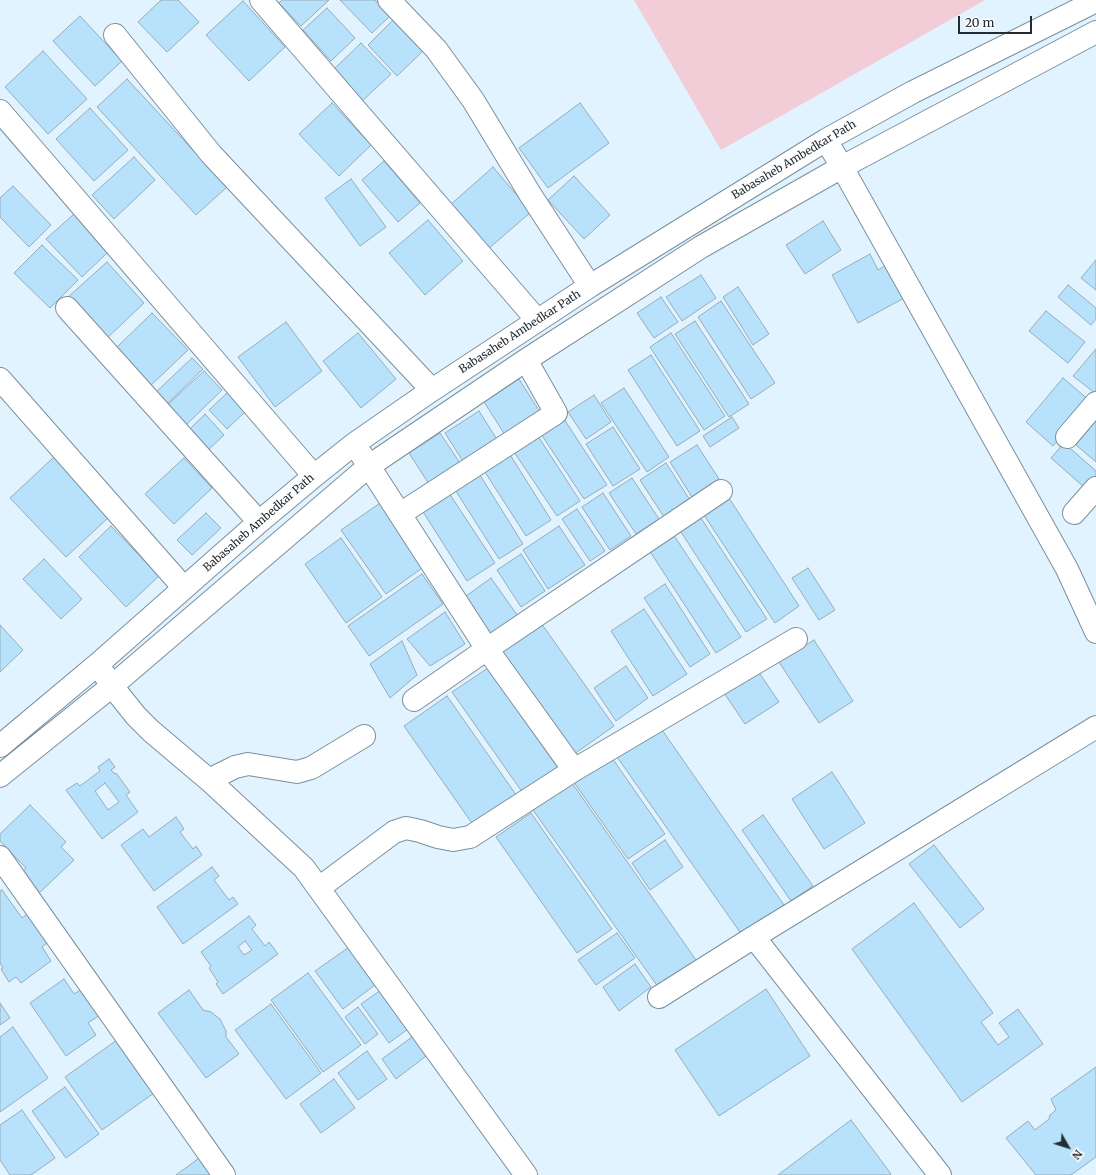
<!DOCTYPE html>
<html>
<head>
<meta charset="utf-8">
<style>
  body { margin:0 }
  #map { position:relative; width:1096px; height:1175px; overflow:hidden; background:#e1f3ff; font-family:Merriweather,serif }
  canvas { display:block }
  .north { position:absolute; left:1048px; top:1127px; width:40px; height:40px; -webkit-text-stroke:3px #fdfdfd; paint-order:stroke; rotate:129deg; font-size:11px; font-weight:700; line-height:16px; text-align:center; color:#232c31 }
  .north::after { content:''; display:block; margin:auto; width:14px; height:18px; background:#232c31; clip-path:polygon(50% 0,100% 100%,50% 72%,0 100%) }
  .scale { position:absolute; left:958px; top:16px; width:74px; height:18px; box-sizing:border-box; border:2px solid #232c31; border-top:0; padding-left:5px; font-size:12px; line-height:14px; white-space:nowrap; color:#232c31; -webkit-text-stroke:3px #fdfdfd; paint-order:stroke }
</style>
</head>
<body>
<div id="map">
<canvas width="1096" height="1175"></canvas>
<div class="north">N</div>
<div class="scale">20 m</div>
</div>
<script>
const context = document.querySelector('canvas').getContext('2d');
context.lineJoin = 'round';
function fillPath(path, color) { context.fillStyle = color; context.fill(path, 'evenodd'); }
const toPath = rows => new Path2D(rows.map(r => 'M' + r).join(''));
function trace(path, color, width, dash) { context.strokeStyle = color; context.lineWidth = width; context.lineCap = dash ? 'butt' : 'round'; context.setLineDash(dash || []); context.stroke(path); }
function drawText(font, color, halo, rows, align = 'center') {
  context.font = font + ' Merriweather,serif'; context.lineWidth = 3; context.setLineDash([]); context.textBaseline = 'middle'; context.strokeStyle = halo; context.fillStyle = color; for (const [text, x, y, turn = 0] of rows) {
    context.save(); context.translate(x, y); context.rotate((+turn || 0) * Math.PI / 180); context.textAlign = isNaN(turn) ? turn : align; if (halo) context.strokeText(text, 0, 0); context.fillText(text, 0, 0); context.restore();
  }
}
const green = toPath([
  [634,0,985,0,721,150]
]);
const building = toPath([
  [161,0,178,0,199,22,167,52,138,22,161,0],
  [282,0,329,0,301,26,279,3,282,0],
  [340,0,375,0,390,16,372,33,340,0],
  [243,1,285,47,249,81,206,35,243,1],
  [327,8,355,38,331,61,303,30,327,8],
  [80,16,122,61,95,86,53,41,80,16],
  [393,20,423,51,397,76,368,45,393,20],
  [361,43,391,74,360,103,331,72,361,43],
  [43,51,87,99,48,134,5,87,43,51],
  [127,79,227,187,196,215,97,107,127,79],
  [332,103,371,145,339,176,299,134,332,103],
  [580,103,609,143,548,188,519,148,580,103],
  [90,108,128,150,94,181,56,139,90,108],
  [134,157,155,180,114,219,92,195,134,157],
  [384,161,420,203,398,222,362,180,384,161],
  [493,167,531,212,487,250,449,206,493,167],
  [574,176,610,215,584,239,548,200,574,176],
  [351,179,386,227,360,246,325,198,351,179],
  [13,186,51,225,29,247,0,217,0,198,13,186],
  [74,214,108,252,82,277,46,239,74,214],
  [428,220,463,261,425,295,389,253,428,220],
  [823,221,841,250,805,274,786,245,823,221],
  [42,245,78,280,50,308,14,273,42,245],
  [870,254,878,270,888,264,906,297,858,323,832,275,870,254],
  [1096,260,1096,290,1081,278,1096,260],
  [107,262,144,303,105,340,67,298,107,262],
  [701,275,716,298,682,321,666,297,701,275],
  [1068,285,1096,308,1096,319,1091,325,1058,297,1068,285],
  [738,287,769,334,753,345,723,297,738,287],
  [661,297,678,322,654,338,637,313,661,297],
  [721,301,775,383,751,399,698,317,721,301],
  [1046,311,1085,342,1068,363,1029,331,1046,311],
  [152,313,188,350,147,389,112,352,152,313],
  [695,321,749,404,729,417,675,334,695,321],
  [286,322,322,371,275,407,238,357,286,322],
  [358,333,396,379,361,408,323,361,358,333],
  [671,333,725,416,704,430,650,347,671,333],
  [1096,349,1096,394,1073,376,1096,349],
  [651,355,700,431,677,446,628,370,651,355],
  [192,358,203,369,166,405,155,393,192,358],
  [204,371,222,390,183,428,164,408,204,371],
  [1063,378,1090,401,1053,446,1026,422,1063,378],
  [519,379,540,412,505,435,484,402,519,379],
  [624,388,669,457,647,472,601,403,624,388],
  [228,392,246,411,227,429,209,410,228,392],
  [594,395,611,422,586,439,568,412,594,395],
  [479,411,498,441,464,463,445,433,479,411],
  [205,414,224,435,205,453,186,433,205,414],
  [732,417,739,428,710,447,703,436,732,417],
  [564,419,607,485,584,499,541,434,564,419],
  [1096,421,1096,462,1076,445,1096,421],
  [613,427,640,469,613,486,586,444,613,427],
  [440,433,460,463,429,484,409,453,440,433],
  [536,433,580,501,557,516,512,449,536,433],
  [1064,443,1096,471,1096,493,1094,496,1051,458,1064,443],
  [697,445,719,479,692,497,670,462,697,445],
  [509,453,551,520,526,536,483,469,509,453],
  [54,457,110,516,66,557,10,498,54,457],
  [184,458,212,488,174,524,145,494,184,458],
  [666,463,690,500,664,517,640,480,666,463],
  [478,472,523,544,499,559,454,488,478,472],
  [632,478,659,519,636,534,609,493,632,478],
  [447,490,495,563,467,581,420,507,447,490],
  [603,493,631,536,610,550,582,507,603,493],
  [729,498,799,606,775,623,704,515,729,498],
  [383,501,425,566,386,594,341,530,383,501],
  [577,509,605,551,590,561,562,519,577,509],
  [206,513,221,528,192,555,177,540,206,513],
  [699,515,767,619,746,632,679,529,699,515],
  [111,526,159,576,126,607,79,557,111,526],
  [559,526,585,565,548,589,523,550,559,526],
  [673,534,741,637,716,653,649,550,673,534],
  [341,538,382,597,346,623,305,564,341,538],
  [521,554,545,591,521,607,497,570,521,554],
  [44,559,82,599,61,619,23,579,44,559],
  [808,568,835,610,819,620,792,578,808,568],
  [422,574,443,604,369,656,348,626,422,574],
  [491,578,520,619,486,643,458,602,491,578],
  [665,584,710,654,690,667,644,598,665,584],
  [644,609,687,674,653,696,611,631,644,609],
  [445,612,465,644,430,666,407,639,445,612],
  [541,623,614,726,570,757,498,654,541,623],
  [0,625,23,650,0,672,0,625],
  [814,640,853,701,819,723,779,662,814,640],
  [402,641,417,675,390,698,370,664,402,641],
  [626,666,648,698,616,721,594,688,626,666],
  [488,668,560,771,525,796,452,692,488,668],
  [758,671,779,702,745,724,724,693,758,671],
  [447,696,519,799,476,829,404,726,447,696],
  [660,727,784,905,742,935,617,757,660,727],
  [610,755,665,834,628,859,573,781,610,755],
  [109,759,115,767,111,770,115,774,116,773,130,792,126,795,138,812,102,839,66,790,77,783,80,786,100,771,98,767,109,759],
  [105,783,119,802,108,810,95,791,105,783],
  [832,772,865,823,824,849,792,799,832,772],
  [572,783,696,960,658,987,533,810,572,783],
  [30,805,66,842,61,847,74,860,37,895,19,875,26,868,0,841,0,834,30,805],
  [531,813,612,929,577,953,496,837,531,813],
  [763,815,813,886,791,901,742,830,763,815],
  [176,817,184,829,180,832,193,849,196,846,202,855,154,891,121,845,143,829,149,837,176,817],
  [665,840,683,867,650,890,632,863,665,840],
  [934,845,984,909,960,928,909,864,934,845],
  [212,867,219,876,214,880,229,900,233,897,238,904,183,944,157,907,212,867],
  [2,890,22,918,27,914,47,943,42,947,51,961,21,983,16,977,9,982,1,969,3,968,0,963,0,891,2,890],
  [914,903,993,1013,981,1022,998,1045,1009,1037,999,1023,1018,1009,1043,1044,962,1102,852,949,914,903],
  [249,916,256,925,252,929,265,946,269,942,278,954,223,994,216,984,218,982,209,968,211,966,201,952,249,916],
  [245,941,252,950,244,955,238,947,245,941],
  [617,933,635,958,596,985,578,960,617,933],
  [352,945,379,982,343,1009,315,971,352,945],
  [635,964,651,987,619,1011,603,987,635,964],
  [308,973,361,1045,323,1072,271,1000,308,973],
  [64,979,74,994,82,989,100,1015,88,1023,96,1035,66,1056,30,1003,64,979],
  [384,988,412,1026,389,1043,361,1004,384,988],
  [766,989,810,1056,719,1116,675,1050,766,989],
  [189,990,203,1010,211,1012,220,1019,226,1031,226,1037,239,1054,206,1078,158,1013,189,990],
  [0,1003,10,1018,0,1025,0,1003],
  [271,1004,321,1073,286,1099,235,1030,271,1004],
  [358,1007,378,1034,365,1044,345,1017,358,1007],
  [13,1027,48,1078,0,1112,0,1037,13,1027],
  [416,1034,430,1053,396,1079,382,1059,416,1034],
  [117,1040,154,1093,102,1130,65,1077,117,1040],
  [367,1051,387,1079,358,1100,338,1073,367,1051],
  [1096,1067,1096,1157,1071,1175,1036,1175,1006,1138,1028,1121,1035,1130,1049,1119,1050,1115,1056,1110,1051,1099,1096,1067],
  [334,1079,355,1108,321,1133,300,1104,334,1079],
  [65,1087,99,1134,66,1158,32,1111,65,1087],
  [22,1110,55,1158,31,1175,10,1175,0,1160,0,1125,22,1110],
  [851,1120,891,1174,890,1175,778,1175,851,1120],
  [202,1156,216,1175,176,1175,202,1156]
]);
const minor = toPath([
  [261,0,537,320],
  [389,0,436,49,473,100,530,194,590,286],
  [115,35,211,154,432,390],
  [0,111,314,476],
  [826,140,842,167,1067,569,1096,632],
  [67,308,259,522],
  [0,379,184,588],
  [1067,437,1096,403],
  [361,454,487,649,574,770,796,639],
  [1074,513,1096,488],
  [400,514,556,413,526,360],
  [104,674,112,686,136,716,151,731,209,780,304,868,526,1175],
  [414,700,487,649,721,491],
  [0,746,98,664,259,522,314,476,354,444,432,390,590,286,826,140,913,92,1096,1],
  [0,776,112,686,369,466,526,360,701,247,842,167,1096,32],
  [209,780,235,767,248,764,297,772,311,768,364,736],
  [0,857,224,1175],
  [319,888,394,832,406,828,420,831,438,837,453,840,470,837,574,770],
  [659,997,754,937],
  [940,1175,754,937,1096,727]
]);
const streetNames = [
  ["Babasaheb Ambedkar Path",794,160,-31],
  ["Babasaheb Ambedkar Path",520,332,-33],
  ["Babasaheb Ambedkar Path",259,523,-41]
];
fillPath(green, '#f2ccd6');
fillPath(building, '#b8e2fc');
trace(building, '#95abb9', 1);
trace(minor, '#7b909d', 24);
trace(minor, '#fff', 22);
drawText('11px', '#232c31', '#fdfdfd', streetNames);
</script>
</body>
</html>
